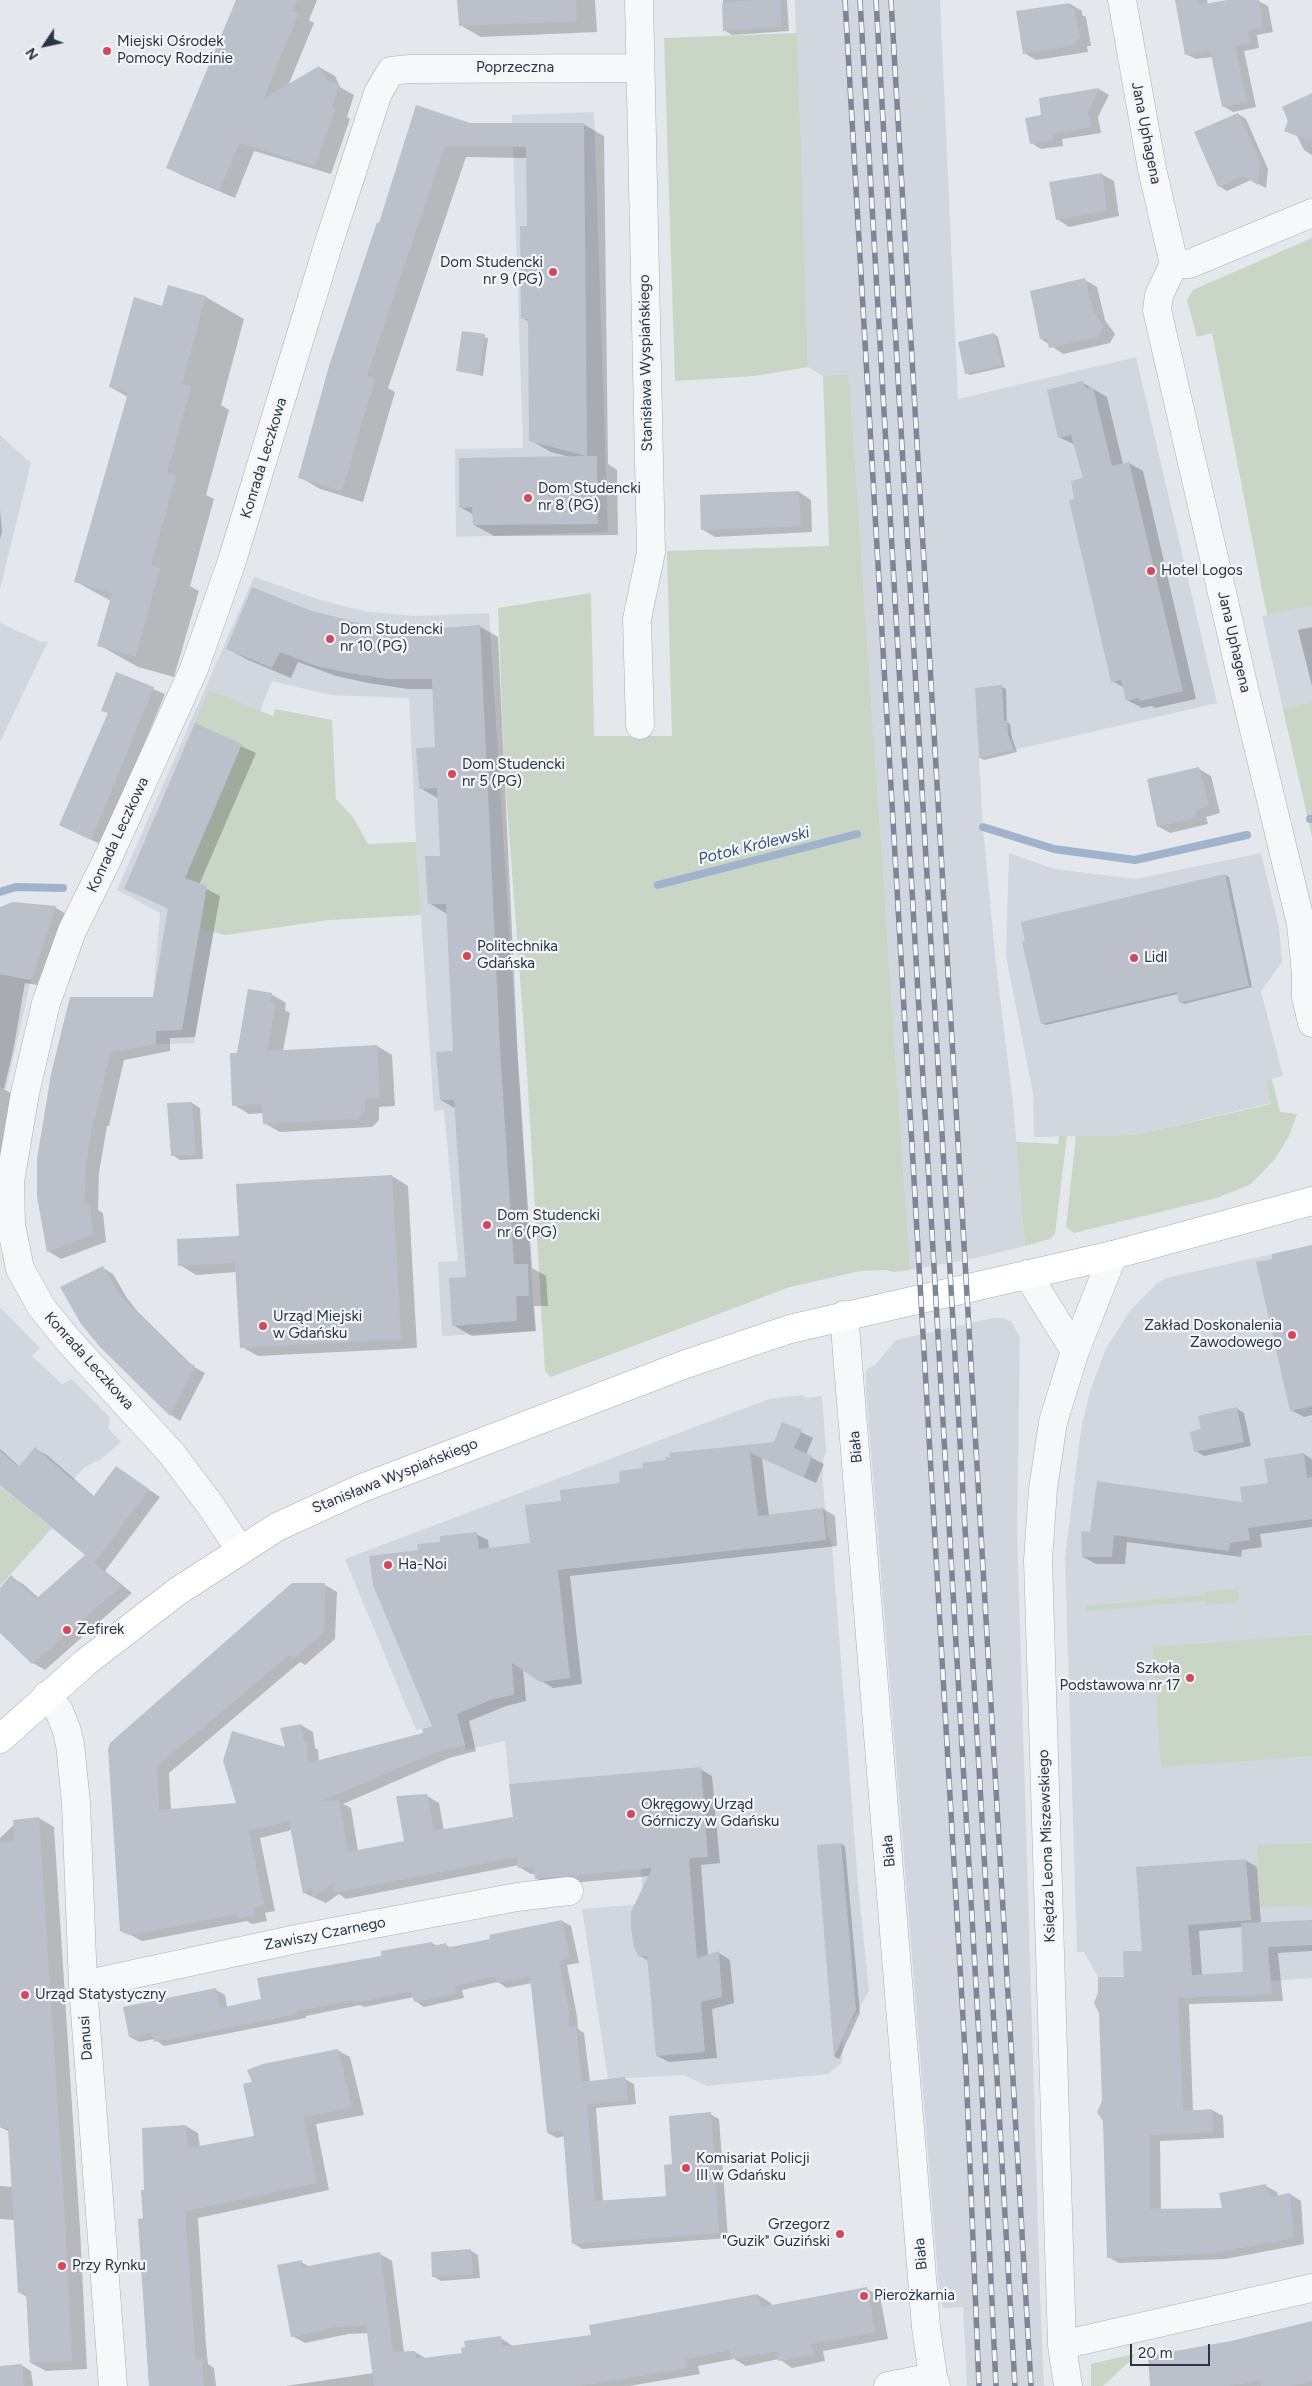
<!DOCTYPE html>
<html>
<head>
<meta charset="utf-8">
<style>
  body { margin:0 }
  #map { position:relative; width:1312px; height:2386px; overflow:hidden; background:#e4e7ec; font-family:Figtree,sans-serif }
  canvas { display:block }
  .north { position:absolute; left:20px; top:20px; width:50px; height:50px; -webkit-text-stroke:4px #f4f6f9; paint-order:stroke; rotate:236deg; font-size:14px; font-weight:700; line-height:20px; text-align:center; color:#2b3445 }
  .north::after { content:''; display:block; margin:auto; width:18px; height:22px; background:#2b3445; clip-path:polygon(50% 0,100% 100%,50% 72%,0 100%) }
  .scale { position:absolute; left:1130px; top:2344px; width:80px; height:22px; box-sizing:border-box; border:2px solid #2b3445; border-top:0; padding-left:6px; font-size:15px; line-height:18px; white-space:nowrap; color:#2b3445; -webkit-text-stroke:4px #f4f6f9; paint-order:stroke }
</style>
</head>
<body>
<div id="map">
<canvas width="1312" height="2386"></canvas>
<div class="north">N</div>
<div class="scale">20 m</div>
</div>
<script>
const context = document.querySelector('canvas').getContext('2d');
context.lineJoin = 'round';
function fillPath(path, color) { context.fillStyle = color; context.fill(path, 'evenodd'); }
const toPath = rows => new Path2D(rows.map(r => 'M' + r).join(''));
function trace(path, color, width, dash) { context.strokeStyle = color; context.lineWidth = width; context.lineCap = dash ? 'butt' : 'round'; context.setLineDash(dash || []); context.stroke(path); }
function drawText(font, color, halo, rows, align = 'center') {
  context.font = font + ' Figtree,sans-serif'; context.lineWidth = 4.5; context.setLineDash([]); context.textBaseline = 'middle'; context.strokeStyle = halo; context.fillStyle = color; for (const [text, x, y, turn = 0] of rows) {
    context.save(); context.translate(x, y); context.rotate((+turn || 0) * Math.PI / 180); context.textAlign = isNaN(turn) ? turn : align; if (halo) context.strokeText(text, 0, 0); context.fillText(text, 0, 0); context.restore();
  }
}
const built = toPath([
  [795,0,940,0,958,399,1136,357,1217,703,979,758,983,827,996,965,1013,1103,1025,1246,976,1258,910,1270,849,374,823,376,808,367],
  [594,112,608,532,456,537,455,449,523,448,512,115],
  [0,435,31,463,0,589],
  [254,577,323,601,368,612,417,616,489,613,535,1331,442,1336,438,1262,458,1261,444,1110,434,1111,416,842,409,698,331,695,272,681,196,872,222,884,194,1043,156,1044,153,997,160,913,117,890],
  [1312,606,1312,702,1283,709,1262,616],
  [0,623,42,642,48,641,0,742],
  [1009,853,1054,869,1136,879,1261,853,1279,928,1282,962,1261,991,1283,1076,1267,1080,1271,1103,1135,1135,1034,1137,1033,1093,1006,956],
  [0,974,31,980,6,1089,0,1087],
  [1312,1245,1312,1978,1271,1981,1272,1995,1194,1998,1192,1975,1098,1977,1084,1952,1077,1952,1065,1557,1081,1430,1089,1395,1106,1348,1130,1311,1157,1283,1166,1278],
  [0,1307,40,1348,32,1356,62,1384,72,1379,110,1418,108,1428,121,1442,101,1459,85,1467,38,1518,0,1487],
  [993,1318,1003,1318,1012,1322,1020,1338,1017,1528,1040,2294,1044,2386,967,2386,963,2307,944,2308,940,2302,866,1388,866,1370,875,1365,896,1340],
  [803,1395,805,1398,822,1396,826,1451,823,1460,823,1483,827,1534,832,1544,858,1884,869,1991,843,2038,842,2063,828,2074,707,2086,684,2075,608,2079,582,1909,643,1904,641,1869,571,1874,535,1881,537,1878,535,1867,518,1868,505,1741,466,1750,458,1720,416,1730,345,1559,769,1399]
]);
const green = toPath([
  [797,33,808,367,754,376,675,381,664,38],
  [1312,238,1312,606,1267,615,1212,333,1197,337,1187,300,1193,290],
  [849,374,910,1270,893,1272,886,1270,860,1271,790,1287,551,1377,545,1371,526,1057,505,779,498,608,591,593,594,736,672,736,667,551,829,546,823,376],
  [209,690,273,716,275,709,332,720,336,799,353,817,368,844,416,842,421,915,329,920,226,935,201,929,207,886,185,878,242,744,195,723],
  [1312,702,1312,837,1283,709],
  [1272,1079,1280,1112,1297,1114,1289,1136,1275,1159,1251,1184,1217,1198,1074,1233,1066,1227,1076,1136,1135,1135,1271,1104,1266,1080],
  [1059,1136,1067,1136,1055,1234,1050,1239,1025,1246,1016,1142,1058,1144],
  [0,1487,52,1528,0,1586],
  [1238,1589,1239,1602,1206,1605,1205,1601,1087,1611,1086,1606,1205,1595,1205,1592],
  [1312,1635,1312,1756,1161,1767,1153,1647],
  [1312,1843,1312,1905,1260,1907,1257,1845],
  [1134,2354,1134,2357,1103,2386,1091,2386,1091,2364]
]);
const shadow = toPath([
  [237,0,317,0,309,20,314,23,288,86,319,67,335,76,340,87,354,95,347,117,350,119,331,174,254,151,235,198,183,176,168,168],
  [459,0,595,0,597,32,481,37,460,25],
  [723,0,787,0,789,31,732,35,724,30],
  [1176,0,1207,0,1208,5,1235,0,1258,1,1268,6,1273,32,1257,35,1259,48,1244,51,1256,107,1233,112,1223,106,1212,57,1196,59,1186,54],
  [1070,4,1082,11,1082,15,1086,17,1091,46,1087,46,1088,52,1036,60,1024,53],
  [1099,89,1109,95,1098,117,1101,133,1062,139,1063,146,1041,149,1031,143,1043,116,1040,99],
  [1312,94,1312,155,1304,150,1297,136,1286,131],
  [417,106,470,124,583,124,604,136,608,464,617,470,618,535,494,536,474,525,474,515,460,507,570,457,551,452,530,440,529,322,523,318,528,227,527,158,466,157,388,388,395,392,363,502,320,489,300,477],
  [1238,114,1246,119,1268,169,1266,188,1251,180,1227,191,1219,186],
  [1101,174,1114,181,1119,216,1069,227,1057,219],
  [1085,280,1097,287,1105,320,1115,334,1110,343,1063,354,1041,339],
  [206,297,244,319,221,405,229,410,206,495,214,499,190,586,199,591,174,677,138,667,99,645,111,601,75,581,128,397,110,387],
  [463,332,488,338,483,376,457,370],
  [994,334,998,337,1005,367,970,375,966,373],
  [1083,383,1107,397,1123,464,1129,463,1143,471,1196,699,1155,708,1152,706,1142,708,1127,700,1125,688,1112,681,1076,500,1085,479,1075,445,1059,437],
  [799,492,811,500,812,532,715,537,703,530],
  [0,509,2,532,0,539],
  [309,611,366,626,393,630,430,631,479,626,498,637,518,1059,532,1268,546,1276,548,1306,534,1306,536,1331,472,1336,453,1325,467,1278,456,1109,441,1100,454,1052,447,914,429,903,442,857,439,799,420,788,437,748,433,689,408,689,368,683,336,676,298,662,291,678,246,659,228,649],
  [1312,627,1312,686,1298,630],
  [117,674,165,694,102,845,60,825,109,714,103,710],
  [1002,687,1006,689,1007,722,1010,724,1012,738,1017,752,984,760,980,758],
  [196,725,256,753,199,885,220,896,195,1037,170,1038,170,1051,124,1060,109,1126,107,1126,99,1173,98,1210,103,1213,106,1242,61,1259,48,1251,53,1074,154,998,169,909,126,888],
  [1199,769,1211,776,1220,813,1206,817,1208,824,1170,833,1158,826],
  [1225,875,1229,877,1252,987,1184,1004,1180,1002,1178,994,1046,1025,1042,1023],
  [13,903,56,908,68,915,43,986,25,983,13,1051,4,1089,18,1097,0,1201,0,908],
  [271,994,286,1003,285,1010,290,1013,283,1051,377,1046,392,1055,395,1106,379,1107,379,1120,372,1127,280,1132,264,1123,264,1113,249,1114,234,1105,238,1054],
  [192,1103,200,1108,203,1159,180,1160,172,1155],
  [392,1176,408,1186,417,1348,258,1356,242,1347,237,1272,196,1275,180,1265,240,1237],
  [1312,1249,1312,1415,1304,1417,1291,1410],
  [103,1268,113,1274,127,1298,138,1312,194,1367,205,1373,180,1421,171,1415,101,1347],
  [1236,1408,1244,1413,1251,1446,1204,1456,1196,1451],
  [801,1432,813,1438,806,1455,824,1464,816,1483,762,1458,769,1516,823,1509,835,1516,837,1546,570,1576,582,1684,553,1688,523,1669,526,1701,506,1706,469,1721,476,1751,449,1758,343,1804,351,1808,358,1851,405,1842,427,1796,439,1803,444,1831,514,1818,700,1769,712,1776,720,1863,701,1865,708,1956,719,1953,730,1960,734,2003,712,2009,717,2058,669,2062,657,2056,649,1961,640,1956,650,1876,548,1885,536,1878,535,1874,531,1874,519,1867,519,1865,346,1899,339,1894,326,1903,304,1893,292,1830,260,1838,275,1911,265,1913,267,1921,252,1924,247,1921,142,1941,121,1930,109,1749,325,1585,337,1592,335,1639,305,1665,300,1662,169,1773,171,1811,238,1805,287,1748,301,1725,313,1732,315,1748,318,1750,319,1762,424,1734,434,1727,419,1551,476,1534,488,1540,489,1549,531,1544,563,1502,622,1484,644,1469,774,1443],
  [0,1449,20,1467,36,1449,48,1456,95,1497,117,1468,160,1497,105,1571,132,1593,45,1670,33,1663,0,1631,0,1590,11,1577,23,1584,39,1598,87,1555,0,1484],
  [1304,1454,1312,1459,1312,1527,1260,1534,1262,1547,1242,1550,1241,1557,1127,1542,1125,1564,1096,1564,1083,1557,1091,1533,1243,1503],
  [39,1818,54,1827,80,2229,87,2369,46,2371,31,2363,27,2297,19,2292,15,2220,0,2219,0,2186,13,2187,10,2132,0,2127,0,1838,19,1820],
  [841,1844,845,1846,860,2013,839,2059,835,2057,818,1846],
  [1245,1860,1257,1867,1261,1923,1312,1921,1312,1951,1278,1953,1283,2001,1189,2004,1193,2111,1212,2110,1223,2116,1224,2138,1160,2141,1161,2210,1224,2209,1266,2186,1277,2192,1278,2197,1290,2194,1301,2201,1304,2244,1225,2259,1119,2263,1108,2257,1103,2101,1125,1978,1144,1952],
  [1242,1927,1244,1973,1202,1975,1199,1931],
  [562,1921,571,1926,579,1963,567,1965,577,2016,578,2029,584,2033,590,2082,625,2079,634,2084,636,2104,596,2108,603,2202,668,2197,674,2165,710,2114,719,2119,728,2238,582,2249,573,2243,565,2136,557,2138,548,2133,532,1983,507,1988,498,1982,462,1990,464,1998,424,2007,415,2001,414,1997,364,2007,360,2005,306,2016,306,2018,164,2046,154,2039,139,2042,130,2037,216,1990,225,1995,227,2007,263,2000,383,1957,432,1943,437,1946,445,1944,451,1948,492,1940],
  [337,2050,350,2057,364,2115,316,2124,329,2190,198,2218,206,2345,208,2364,214,2368,216,2386,149,2386,139,2220,144,2219,146,2191,186,2126,198,2133,200,2147,255,2137],
  [470,2250,478,2255,480,2278,441,2281,433,2276],
  [380,2254,392,2261,404,2352,415,2352,427,2359,464,2354,501,2338,514,2347,592,2336,758,2295,771,2303,772,2306,867,2289,880,2296,888,2339,823,2351,825,2361,792,2368,779,2359,746,2366,734,2359,698,2366,700,2374,629,2386,286,2386,374,2373,369,2333,348,2334,305,2343,292,2336,301,2262,310,2267],
  [1312,2324,1312,2386,1151,2386,1232,2342],
  [23,2366,31,2371,33,2386,1,2386,0,2368]
]);
const stream = toPath([
  [1310,819,1312,819],
  [983,827,1054,849,1135,860,1247,835],
  [658,885,857,834],
  [0,892,16,887,63,888]
]);
const building = toPath([
  [236,0,298,0,293,11,299,13,263,99,319,66,327,81,339,84,332,108,335,109,315,166,239,143,220,190,166,168],
  [457,0,576,0,577,21,459,26],
  [752,0,780,0,781,27,723,31,722,3],
  [1175,0,1198,0,1199,5,1227,0,1259,0,1263,27,1248,30,1250,43,1235,46,1247,102,1222,107,1210,50,1185,55],
  [1070,3,1071,9,1074,8,1080,39,1076,40,1076,45,1023,54,1016,11],
  [1099,88,1088,111,1091,127,1052,134,1053,140,1030,144,1025,118,1041,115,1039,98],
  [1312,93,1312,141,1284,131,1288,121,1282,107],
  [416,105,470,123,584,123,587,456,597,456,598,524,473,525,472,507,459,508,459,458,586,456,529,441,528,319,521,319,520,226,527,226,526,147,445,146,367,376,375,379,342,491,298,478,329,366,377,222,379,223],
  [1238,113,1260,161,1258,185,1243,176,1218,187,1194,132],
  [1102,173,1107,210,1056,220,1049,182],
  [1085,278,1093,311,1103,326,1098,337,1049,348,1047,338,1040,339,1030,291],
  [168,285,206,296,182,384,191,387,167,473,176,476,151,565,160,568,136,656,97,646,112,593,74,582,128,393,109,387,134,297,162,306],
  [462,331,485,334,479,375,456,371],
  [994,333,1002,365,965,374,958,342],
  [1083,381,1086,389,1093,387,1112,466,1129,462,1183,691,1140,701,1139,698,1126,701,1121,680,1111,682,1069,500,1074,499,1071,481,1083,478,1071,435,1058,438,1047,390],
  [799,491,801,526,701,530,700,495],
  [252,587,309,610,367,625,393,629,430,629,480,625,500,1048,514,1264,528,1264,529,1296,516,1296,517,1321,452,1326,449,1278,466,1277,454,1100,440,1100,436,1052,453,1051,446,904,428,904,425,856,440,856,437,788,419,789,416,748,435,747,432,679,388,679,349,673,316,666,280,652,272,668,226,649],
  [116,672,154,687,91,840,59,825,108,713,101,711],
  [1002,685,1004,721,1007,721,1008,735,1014,750,979,758,975,688],
  [195,723,242,744,185,878,207,886,182,1030,156,1031,156,1044,110,1052,95,1119,93,1119,86,1165,84,1203,90,1204,93,1234,47,1252,37,1197,37,1159,51,1074,70,997,153,997,168,908,124,889],
  [1199,767,1209,806,1195,810,1196,817,1157,827,1147,779],
  [1225,874,1249,986,1179,1003,1177,992,1041,1024,1022,942,1025,941,1021,922],
  [13,902,56,906,31,980,0,974,0,907],
  [248,989,272,993,270,1002,276,1003,267,1051,377,1045,380,1098,364,1099,365,1111,357,1119,263,1124,262,1104,232,1106,230,1053,237,1053],
  [192,1102,196,1155,171,1156,167,1103],
  [392,1175,401,1339,240,1348,235,1263,178,1266,177,1239,239,1236,236,1184],
  [1312,1245,1312,1406,1290,1411,1256,1262,1272,1259,1272,1254],
  [103,1266,117,1291,128,1304,186,1361,195,1366,170,1416,101,1348,81,1324,60,1287],
  [1237,1407,1244,1442,1194,1452,1190,1432,1201,1429,1198,1416],
  [782,1422,802,1430,794,1448,812,1456,804,1477,750,1453,758,1516,823,1508,826,1540,558,1570,570,1678,540,1682,512,1663,514,1695,493,1699,457,1714,465,1745,436,1752,322,1801,339,1800,348,1852,404,1841,396,1796,427,1794,434,1831,513,1817,509,1784,701,1767,708,1857,689,1858,697,1958,719,1951,722,1997,701,2002,705,2052,656,2056,647,1956,639,1957,634,1948,631,1926,631,1912,652,1868,535,1879,533,1867,518,1868,517,1857,333,1893,334,1883,313,1897,312,1888,303,1894,289,1821,249,1831,264,1905,254,1907,255,1915,239,1918,236,1914,129,1935,120,1931,108,1749,110,1743,292,1583,325,1583,324,1632,293,1659,289,1655,157,1766,159,1810,236,1803,223,1761,232,1731,285,1747,280,1728,301,1724,304,1742,307,1742,308,1763,423,1733,422,1729,432,1726,373,1585,369,1556,418,1550,417,1544,440,1542,440,1536,477,1532,479,1549,530,1543,525,1505,561,1501,560,1490,620,1483,619,1471,643,1468,642,1463,666,1460,665,1457,670,1457,669,1453,774,1442],
  [35,1447,93,1497,116,1466,149,1489,94,1563,121,1586,32,1664,0,1633,0,1588,11,1575,36,1599,85,1555,0,1485,0,1451,19,1467],
  [1304,1453,1307,1478,1312,1477,1312,1519,1248,1528,1250,1540,1230,1543,1229,1551,1114,1535,1112,1557,1082,1557,1081,1531,1090,1532,1097,1481,1242,1502,1240,1487,1268,1483,1264,1459],
  [39,1817,65,2220,72,2361,30,2363,26,2292,18,2293,8,2128,0,2127,0,1842,15,1841,13,1820],
  [841,1843,856,2010,834,2057,817,1845],
  [1246,1859,1251,1920,1188,1925,1192,1975,1243,1972,1241,1923,1312,1920,1312,1945,1268,1947,1272,1995,1178,1998,1183,2111,1212,2109,1213,2132,1150,2135,1150,2209,1222,2208,1219,2193,1266,2184,1269,2197,1290,2193,1294,2238,1213,2253,1107,2258,1103,2121,1097,2112,1102,2101,1099,2013,1094,2003,1098,1993,1098,1977,1124,1977,1123,1951,1142,1951,1136,1867],
  [562,1920,570,1958,559,1961,569,2010,569,2027,576,2026,582,2082,625,2077,628,2100,587,2104,595,2201,666,2196,664,2165,672,2164,669,2116,711,2112,719,2233,572,2244,563,2130,547,2133,530,1976,497,1983,496,1976,454,1986,456,1994,414,2002,411,1991,354,2003,353,2000,297,2011,297,2014,154,2042,152,2033,129,2037,123,2007,216,1988,220,2008,261,1999,257,1978,381,1956,381,1951,432,1942,433,1946,446,1943,446,1948,490,1939,489,1935],
  [338,2049,352,2108,304,2117,317,2183,185,2211,194,2337,196,2360,202,2359,204,2386,149,2386,138,2219,143,2218,141,2190,144,2190,142,2128,186,2125,188,2148,254,2136,243,2084,252,2082,247,2070,263,2064],
  [471,2249,473,2274,432,2277,431,2252],
  [380,2252,393,2352,415,2351,416,2359,462,2353,461,2348,465,2347,464,2341,501,2336,502,2347,591,2335,589,2325,758,2294,761,2307,867,2287,875,2332,811,2344,813,2355,778,2361,777,2351,732,2359,730,2350,686,2359,687,2368,580,2386,374,2386,366,2325,335,2327,291,2337,277,2265,302,2260,303,2267],
  [1312,2321,1312,2381,1292,2386,1261,2386,1260,2380,1228,2386,1150,2386,1148,2356,1231,2341],
  [22,2364,24,2386,0,2386,0,2366]
]);
const minor = toPath([
  [639,0,651,552,637,619,640,725],
  [1122,0,1152,169,1174,264,1159,295,1157,310,1243,684,1301,924,1306,973,1306,997,1312,1023],
  [1174,264,1189,264,1312,213],
  [1027,1274,1075,1351],
  [844,1315,926,2327,933,2377,936,2386],
  [240,1550,211,1506,172,1454,67,1339,42,1308,20,1269,11,1225,10,1182,25,1093,46,1003,72,931,106,862,194,669,231,564,330,239,378,93,391,71,410,69,640,68],
  [47,1695,59,1711,66,1728,70,1744,76,1803,83,1985,113,2386],
  [83,1985,301,1938,517,1897,569,1891],
  [1062,2345,1312,2288],
  [888,2386,933,2377],
  [1068,2386,1062,2345,1038,1560,1043,1489,1053,1422,1075,1351,1113,1255]
]);
const major = toPath([
  [0,1739,86,1662,178,1591,277,1527,362,1488,686,1364,790,1329,1113,1255,1312,1201]
]);
const rail = toPath([
  [845,0,966,2069,979,2386],
  [860,0,981,2071,996,2386],
  [876,0,1015,2386],
  [891,0,1031,2386]
]);
const markers = [
  [107,51,5,"#d1495b"],
  [553,272,5,"#d1495b"],
  [528,498,5,"#d1495b"],
  [1151,571,5,"#d1495b"],
  [330,639,5,"#d1495b"],
  [452,774,5,"#d1495b"],
  [467,956,5,"#d1495b"],
  [1134,958,5,"#d1495b"],
  [487,1225,5,"#d1495b"],
  [263,1326,5,"#d1495b"],
  [1292,1335,5,"#d1495b"],
  [388,1565,5,"#d1495b"],
  [67,1630,5,"#d1495b"],
  [1190,1678,5,"#d1495b"],
  [631,1814,5,"#d1495b"],
  [25,1995,5,"#d1495b"],
  [686,2168,5,"#d1495b"],
  [840,2234,5,"#d1495b"],
  [62,2266,5,"#d1495b"],
  [864,2296,5,"#d1495b"]
];
const poiNames = [
  ["Miejski Ośrodek",117,42],
  ["Pomocy Rodzinie",117,59],
  ["Dom Studencki",543,263,"right"],
  ["nr 9 (PG)",543,280,"right"],
  ["Dom Studencki",538,489],
  ["nr 8 (PG)",538,506],
  ["Hotel Logos",1161,571],
  ["Dom Studencki",340,630],
  ["nr 10 (PG)",340,647],
  ["Dom Studencki",462,765],
  ["nr 5 (PG)",462,782],
  ["Politechnika",477,947],
  ["Gdańska",477,964],
  ["Lidl",1144,958],
  ["Dom Studencki",497,1216],
  ["nr 6 (PG)",497,1233],
  ["Urząd Miejski",273,1317],
  ["w Gdańsku",273,1334],
  ["Zakład Doskonalenia",1282,1326,"right"],
  ["Zawodowego",1282,1343,"right"],
  ["Ha-Noi",398,1565],
  ["Zefirek",77,1630],
  ["Szkoła",1180,1669,"right"],
  ["Podstawowa nr 17",1180,1686,"right"],
  ["Okręgowy Urząd",641,1805],
  ["Górniczy w Gdańsku",641,1822],
  ["Urząd Statystyczny",35,1995],
  ["Komisariat Policji",696,2159],
  ["III w Gdańsku",696,2176],
  ["Grzegorz",830,2225,"right"],
  ["\"Guzik\" Guziński",830,2242,"right"],
  ["Przy Rynku",72,2266],
  ["Pierożkarnia",874,2296]
];
const streetNames = [
  ["Poprzeczna",515,68],
  ["Jana Uphagena",1146,133,79],
  ["Stanisława Wyspiańskiego",646,363,-91],
  ["Konrada Leczkowa",264,458,-73],
  ["Jana Uphagena",1234,642,77],
  ["Konrada Leczkowa",118,835,-65],
  ["Konrada Leczkowa",89,1361,48],
  ["Biała",856,1447,-95],
  ["Stanisława Wyspiańskiego",395,1476,-22],
  ["Księdza Leona Miszewskiego",1047,1846,-92],
  ["Biała",889,1851,-95],
  ["Zawiszy Czarnego",325,1934,-11],
  ["Danusi",86,2038,-94],
  ["Biała",921,2254,-95]
];
const waterNames = [
  ["Potok Królewski",754,846,-14]
];
fillPath(built, '#d2d6de');
fillPath(green, '#c9d6c5');
fillPath(shadow, '#0003');
trace(stream, '#9fb4cc', 8);
fillPath(building, '#bbc0ca');
trace(minor, '#a9aeb7', 29);
trace(major, '#a3abb8', 29);
trace(minor, '#f7f8fa', 28);
trace(major, '#fff', 28);
trace(rail, '#7d8696', 5.5);
trace(rail, '#f4f6f9', 4, [11]);
for (const [x, y, r, color] of markers) { const dot = new Path2D(); dot.arc(x, y, r, 0, 2 * Math.PI); context.fillStyle = color; context.fill(dot); trace(dot, '#f4f6f9', 2); }
drawText('15px', '#2b3445', '#f4f6f9', poiNames, 'left');
drawText('15px', '#2b3445', '#f4f6f9', streetNames);
drawText('italic 16px', '#34527a', '#f4f6f9', waterNames);
</script>
</body>
</html>
